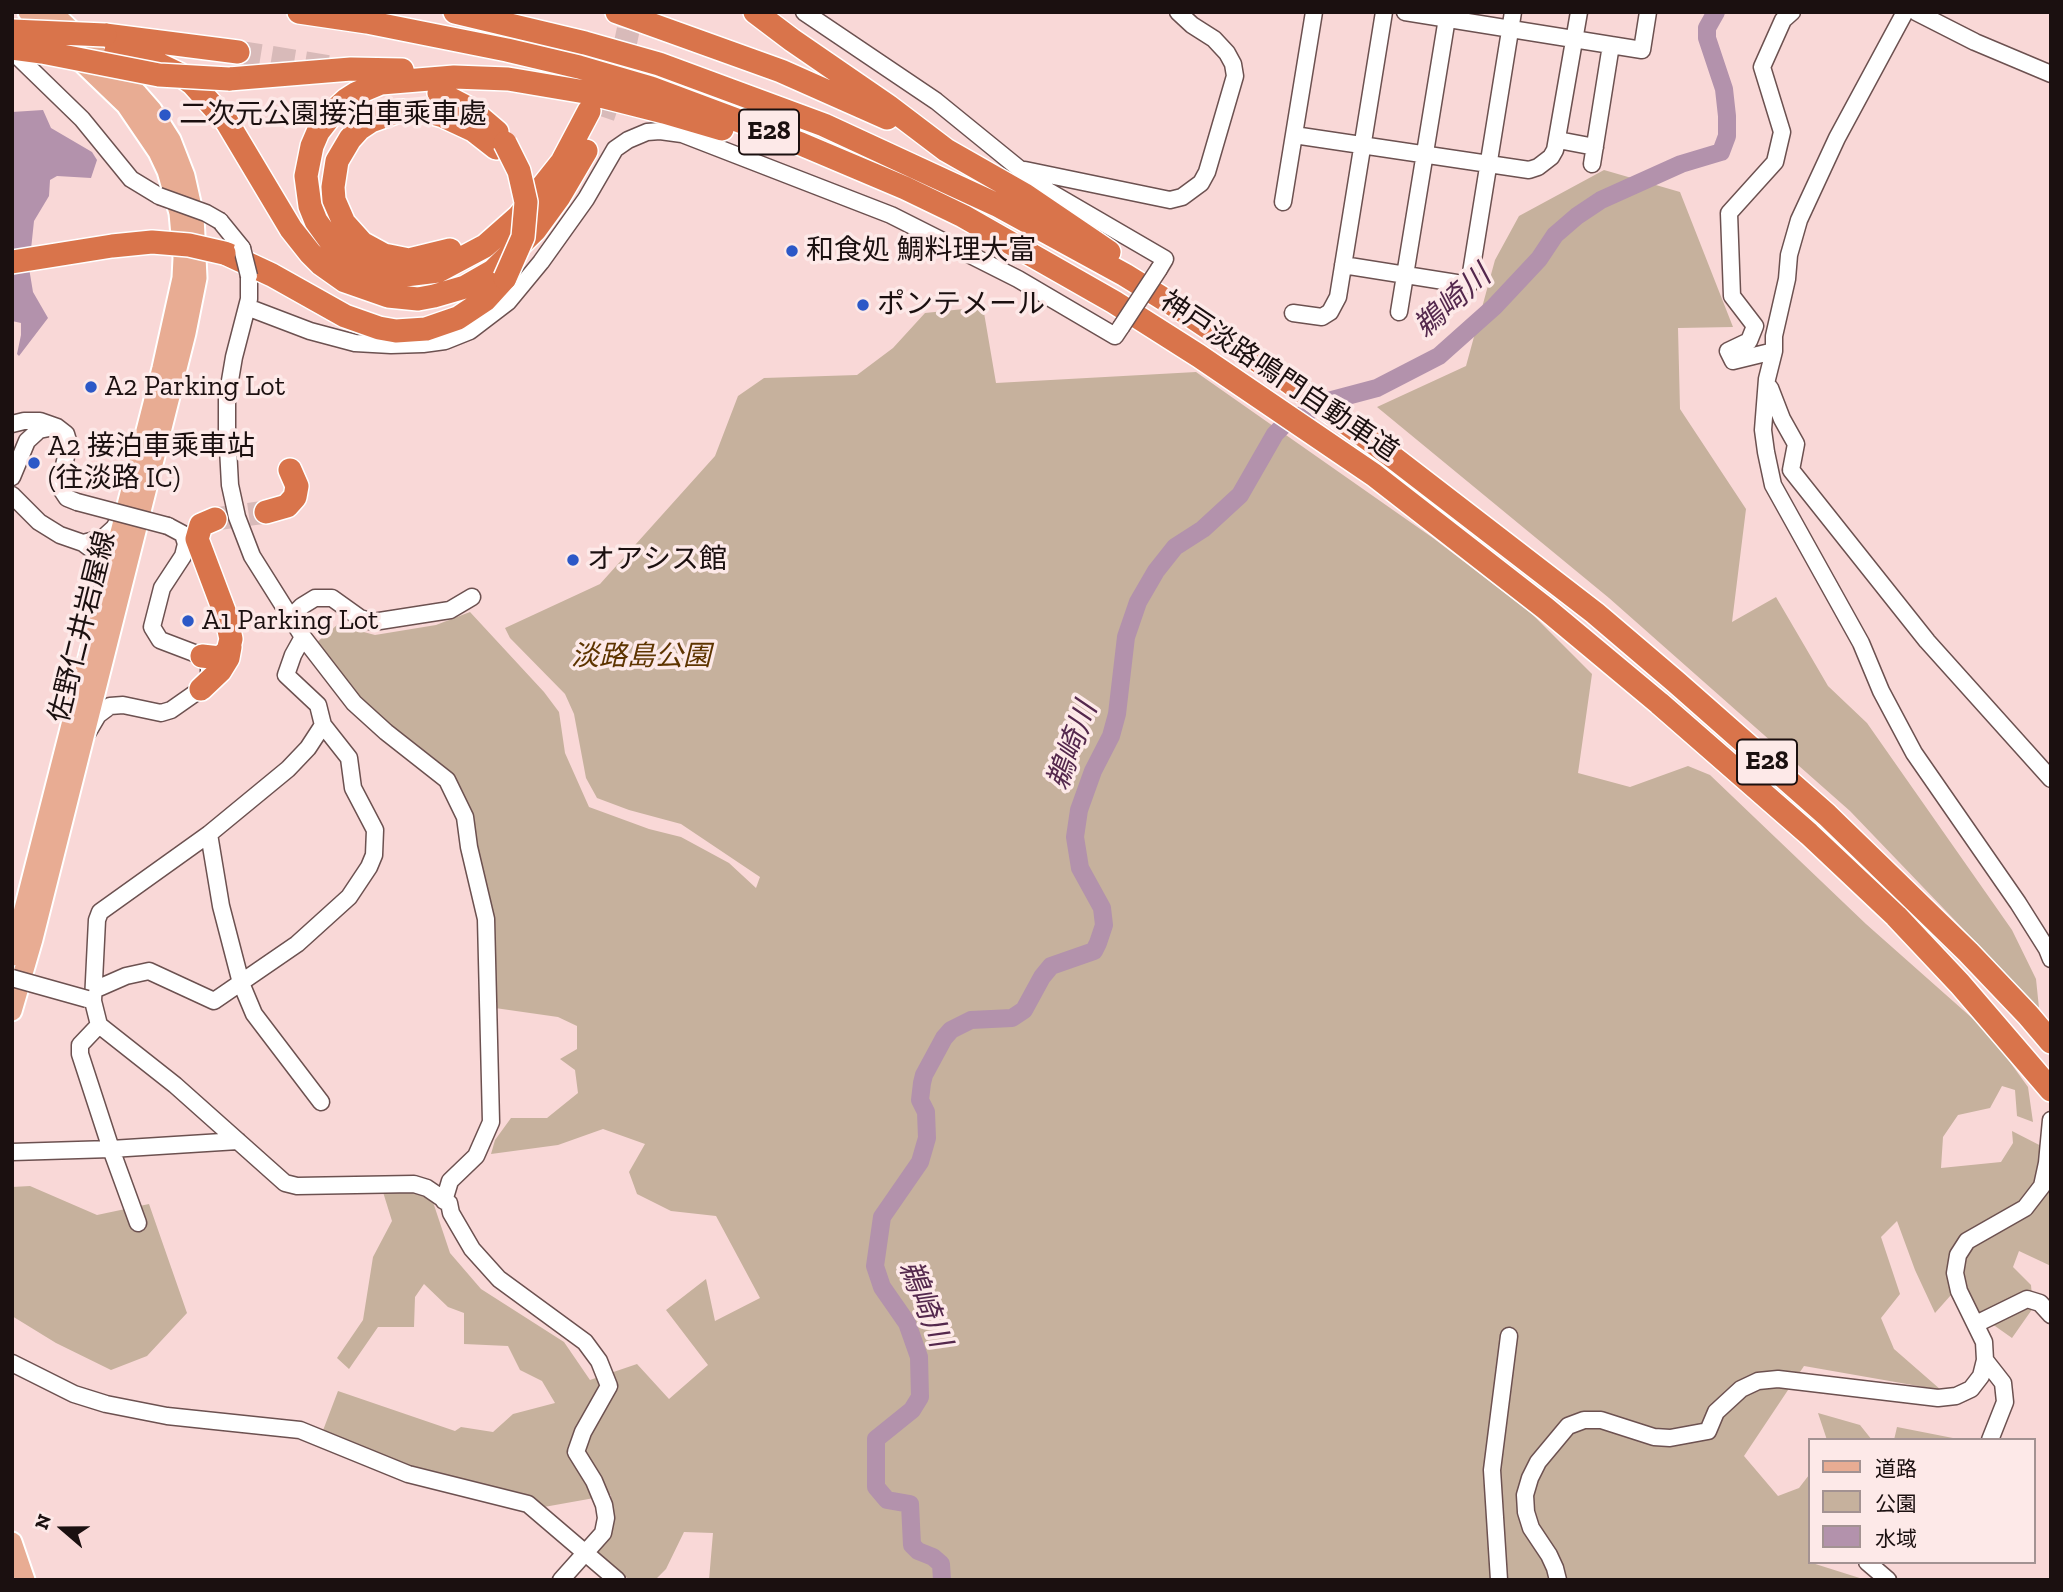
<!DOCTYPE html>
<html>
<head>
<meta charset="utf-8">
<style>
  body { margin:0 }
  #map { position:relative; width:2063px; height:1592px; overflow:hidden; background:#f9d8d7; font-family:"Zilla Slab","Noto Sans JP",serif }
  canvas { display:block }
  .frame { position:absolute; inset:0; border:14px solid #1b1010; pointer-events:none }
  .legend { position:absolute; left:1808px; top:1438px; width:228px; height:126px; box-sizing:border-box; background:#fde9e8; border:2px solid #a39292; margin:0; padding:9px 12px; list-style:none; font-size:21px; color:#1b1010 }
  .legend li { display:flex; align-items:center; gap:14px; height:35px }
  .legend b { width:35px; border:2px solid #a39292 }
  .north { position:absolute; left:28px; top:1494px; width:70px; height:70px; -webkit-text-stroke:5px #fde9e8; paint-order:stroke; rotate:290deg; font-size:19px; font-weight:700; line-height:28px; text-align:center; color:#1b1010 }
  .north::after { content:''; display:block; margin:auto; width:24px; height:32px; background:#1b1010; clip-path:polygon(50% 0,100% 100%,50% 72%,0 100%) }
</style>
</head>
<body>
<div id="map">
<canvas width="2063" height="1592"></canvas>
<div class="frame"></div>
<ul class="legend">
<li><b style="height:9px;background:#e8ac93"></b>道路</li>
<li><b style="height:19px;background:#c6b19d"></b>公園</li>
<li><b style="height:19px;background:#b392ac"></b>水域</li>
</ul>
<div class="north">N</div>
</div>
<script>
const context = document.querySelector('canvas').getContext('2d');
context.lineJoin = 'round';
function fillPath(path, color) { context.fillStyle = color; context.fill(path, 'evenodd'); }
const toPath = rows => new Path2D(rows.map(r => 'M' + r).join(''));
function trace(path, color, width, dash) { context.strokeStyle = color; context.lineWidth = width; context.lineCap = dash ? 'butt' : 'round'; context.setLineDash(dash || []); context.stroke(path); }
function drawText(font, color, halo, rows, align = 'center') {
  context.font = font + ' "Zilla Slab","Noto Sans JP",serif'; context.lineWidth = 7; context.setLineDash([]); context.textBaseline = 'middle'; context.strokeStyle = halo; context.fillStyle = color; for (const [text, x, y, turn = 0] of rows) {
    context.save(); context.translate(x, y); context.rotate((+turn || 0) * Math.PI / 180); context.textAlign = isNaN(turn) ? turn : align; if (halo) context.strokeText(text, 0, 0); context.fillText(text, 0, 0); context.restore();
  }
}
const green = toPath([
  [1604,170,1680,192,1733,327,1678,328,1680,409,1746,509,1732,622,1776,597,1828,686,1867,723,2012,930,2036,979,2039,1008,1850,811,1609,598,1377,407,1466,366,1495,260,1519,216],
  [983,307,996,383,1196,372,1433,538,1531,613,1592,674,1578,773,1630,787,1688,766,1710,775,1866,924,1989,1033,2028,1087,2033,1122,2017,1116,2015,1090,2002,1086,1990,1108,1958,1115,1943,1137,1941,1168,2001,1162,2013,1143,2012,1131,2051,1151,2051,1266,2019,1251,2013,1267,2031,1285,2033,1308,2012,1338,1951,1295,1935,1313,1915,1270,1897,1221,1881,1237,1900,1294,1881,1318,1894,1349,1941,1390,1804,1366,1744,1456,1778,1496,1799,1488,1809,1475,1809,1562,1866,1580,709,1580,713,1533,684,1532,666,1569,655,1580,630,1580,595,1553,610,1534,611,1495,544,1507,513,1492,394,1461,322,1433,338,1391,455,1431,461,1427,493,1432,513,1414,555,1403,542,1381,520,1370,508,1346,464,1344,464,1313,448,1307,424,1284,415,1297,414,1327,378,1327,349,1369,337,1358,363,1320,373,1257,392,1221,383,1192,415,1192,433,1202,450,1253,481,1289,564,1342,590,1380,637,1364,669,1399,708,1365,666,1310,706,1279,715,1321,760,1298,716,1216,671,1211,637,1194,629,1172,645,1144,603,1129,558,1145,491,1154,495,1140,511,1118,547,1118,578,1093,575,1070,560,1059,577,1049,577,1026,558,1017,495,1008,487,894,448,773,364,703,316,643,337,625,375,635,436,625,470,612,544,692,559,712,565,753,589,807,649,829,681,837,729,863,756,888,760,877,681,824,629,810,597,798,586,778,574,714,565,694,510,638,505,628,600,584,715,456,738,396,764,378,857,375,893,348,925,313],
  [30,1186,97,1215,149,1204,187,1313,147,1356,111,1370,56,1343,12,1316,12,1187],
  [1818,1413,1860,1425,1872,1440,1827,1440],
  [1897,1427,1963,1440,1894,1440]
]);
const water = toPath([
  [43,110,51,128,92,152,97,160,91,178,57,176,50,180,49,196,34,221,29,268,33,292,48,318,19,356,17,354,21,335,21,323,12,321,12,112]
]);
const river = toPath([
  [942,1580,941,1564,933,1557,918,1551,912,1545,910,1504,887,1500,876,1487,876,1439,912,1410,920,1397,919,1357,907,1323,882,1287,875,1266,882,1217,920,1162,927,1138,926,1112,920,1100,922,1083,924,1075,944,1038,951,1030,971,1020,1012,1018,1024,1010,1042,977,1051,966,1094,951,1098,943,1104,925,1102,908,1080,868,1075,837,1079,810,1093,771,1111,736,1117,714,1126,637,1138,602,1156,571,1175,547,1203,529,1240,495,1275,434,1285,424,1328,401,1377,388,1439,356,1494,307,1539,259,1555,235,1577,216,1601,200,1681,164,1721,152,1727,136,1727,116,1724,89,1707,38,1707,28,1716,12]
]);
const highwayTunnel = toPath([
  [238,52,331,67],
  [603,117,621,64,632,12],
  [215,519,266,512]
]);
const minor = toPath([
  [804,12,936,101,1043,188,1165,259,1159,269],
  [1405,12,1642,50,1648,12],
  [1905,12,1837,138,1799,220,1789,255,1787,279,1774,336,1774,351,1767,379,1763,430,1766,452,1773,485,1861,643,1881,691,1914,753,2018,903,2047,949,2051,959],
  [1916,12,1975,42,2051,74],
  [12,51,82,119,131,179,159,196],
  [1294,135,1529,170,1538,167,1551,157,1555,150,1579,12],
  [1558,140,1595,147],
  [1592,164,1611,45],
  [1025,170,1170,200,1182,197,1201,183,1207,172,1235,76,1233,64,1227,53,1214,39,1192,25,1178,12],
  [1283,202,1314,12],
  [220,221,242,248],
  [1343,265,1469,285,1513,12],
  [249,276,249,299,234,357,227,398,227,429,230,485,237,517,252,556,303,637,354,703,386,732,447,780,465,817,469,847,486,919,491,1122,476,1156,450,1181,444,1201],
  [247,307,310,331,355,343,391,345,423,344,445,341,470,331,508,302,541,262,586,199,615,149,628,140,647,132,660,131,682,134,891,215,1018,279,1115,336,1121,327],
  [1399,312,1448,12],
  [1293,313,1322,317,1330,312,1338,297,1384,12],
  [1774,351,1733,361,1728,351,1749,341,1755,326,1732,296,1729,213,1775,162,1782,132,1762,67,1783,20,1792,12],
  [1770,388,1782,419,1796,444,1791,470,1927,641,2051,779],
  [12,424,24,421,40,421,57,427,66,434,69,444,61,478,61,489,67,498,77,502],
  [12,477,27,441,39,430,54,427],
  [12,495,39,522,60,535,83,543,94,551,102,568,102,586],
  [83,543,103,538,114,528,121,516],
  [290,618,302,606,315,598,332,598,360,618,373,622,450,610,472,597],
  [323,725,308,748,288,769,209,834,100,912,97,920,93,1001,99,1025,175,1085,285,1183,297,1186,414,1184,427,1188,449,1203,451,1213,472,1249,499,1279,585,1342,599,1361,609,1386,583,1432,576,1452,594,1481,604,1505,606,1518,603,1533,561,1580],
  [88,732,98,715,110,706,123,705,161,713,171,710,201,689,209,677,209,665,202,656,160,640,152,627,162,588,183,556,186,544,183,534,168,526],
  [209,834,221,906,241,983,254,1014,321,1102],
  [94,990,126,976,149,971,214,1001,297,944,349,897,369,867,374,855,375,830,353,788,349,758,323,725,318,705,286,675,293,655,303,637],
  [99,1025,80,1045,80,1054,111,1149,138,1223],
  [12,1152,111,1149,238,1141],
  [1976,1324,2027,1299,2040,1303,2051,1315],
  [1985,1360,2003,1383,2005,1402,1990,1440],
  [12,1363,74,1394,106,1404,167,1416,300,1430,408,1474,528,1504,617,1580],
  [1867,1562,1888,1580],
  [1499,1580,1492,1470,1509,1336],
  [1558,1580,1555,1568,1549,1555,1531,1528,1526,1512,1525,1495,1530,1478,1538,1462,1568,1426,1584,1420,1601,1420,1654,1437,1670,1438,1708,1431,1716,1412,1741,1389,1758,1381,1778,1379,1938,1398,1956,1396,1971,1389,1981,1376,1985,1360,1984,1342,1959,1291,1955,1273,1958,1255,1967,1241,2025,1208,2042,1186,2047,1163,2051,1120]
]);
const major = toPath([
  [28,12,55,37],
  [12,956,162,368,182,278,183,258,179,213,167,171,158,152,126,105,77,58],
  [12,1011,33,939,186,333,197,278,194,216,185,176,171,140,152,110,138,94,52,12],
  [12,1542,25,1580]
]);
const highway = toPath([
  [299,12,367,22,507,50,579,67,651,88,801,144,905,188,963,216,1114,302,1199,356,1374,475,1545,608,1659,703,1809,834,1896,916,1960,984,2051,1090],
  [455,12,585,43,659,64,824,125,997,205,1125,275,1183,311,1282,377,1390,455,1595,613,1676,682,1827,815,1968,952,2028,1015,2051,1042],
  [617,12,781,71,887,118],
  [755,12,792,40,888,106,946,150,1025,195,1109,252],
  [105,35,238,52],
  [116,51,154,62,179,74,193,84,227,122,291,229,310,253,321,264,345,281,388,296,418,299,434,296,465,287,493,271,535,230,559,197,586,151],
  [229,79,351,69,402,70],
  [439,93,470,109,497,132],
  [589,111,562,162,519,216,485,246,438,271,397,276,384,274,357,264,334,246,316,221,310,206,306,176,312,146,318,132,335,110,346,100,357,93,381,83,454,77,508,79,585,92,664,112,722,129],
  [450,250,409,260,384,255,362,243,344,223,334,200,333,187,337,161,350,139,359,129,371,121,399,111,429,112,443,116,473,130,496,148],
  [227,254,272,275,345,316,379,328,396,331,426,329,458,318,485,300,505,278],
  [266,512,287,506,295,497,297,486,290,470],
  [202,656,220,658,228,651,231,639,226,616,197,539,201,525,215,519],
  [201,689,220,671,228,658,230,647]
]);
const minorBridge = toPath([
  [159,196,206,213,220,221],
  [242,248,249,276],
  [1121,327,1159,269],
  [77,502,168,526],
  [12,978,87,999]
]);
const highwayBridge = toPath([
  [12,31,105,35],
  [12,48,42,52,159,75,229,79],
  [12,262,112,246,152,242,189,245,224,253],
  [505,278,523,237,526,202,519,171,505,143]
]);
const markers = [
  [165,115,7,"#2c58c7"],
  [792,251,7,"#2c58c7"],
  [863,305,7,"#2c58c7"],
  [91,387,7,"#2c58c7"],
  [34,463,7,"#2c58c7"],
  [573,560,7,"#2c58c7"],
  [188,621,7,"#2c58c7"]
];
const shields = [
  [769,132,60],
  [1767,762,60]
];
const shieldNames = [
  ["E28",769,132],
  ["E28",1767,762]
];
const poiNames = [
  ["二次元公園接泊車乘車處",179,115],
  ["和食処 鯛料理大富",806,251],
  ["ポンテメール",877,305],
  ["A2 Parking Lot",105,387],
  ["A2 接泊車乘車站",48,447],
  ["(往淡路 IC)",48,479],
  ["オアシス館",587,560],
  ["A1 Parking Lot",202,621]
];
const streetNames = [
  ["神戸淡路鳴門自動車道",1279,377,34],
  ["佐野仁井岩屋線",83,627,-76]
];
const parkNames = [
  ["淡路島公園",641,657]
];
const waterNames = [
  ["鵜崎川",1453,302,-42],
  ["鵜崎川",1073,746,-70],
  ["鵜崎川",924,1304,68]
];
fillPath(green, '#c6b19d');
fillPath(water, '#b392ac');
trace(river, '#b392ac', 18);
trace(highwayTunnel, '#d8bab9', 23, [23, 11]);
trace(minor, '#6c5150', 19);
trace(major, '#fff', 23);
trace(highway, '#fff', 26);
trace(minor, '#fff', 16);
trace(major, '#e8ac93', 19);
trace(highway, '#d9744b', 23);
trace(minorBridge, '#6c5150', 19, []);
trace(highwayBridge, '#fff', 26, []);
trace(minorBridge, '#fff', 16);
trace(highwayBridge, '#d9744b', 23);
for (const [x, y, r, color] of markers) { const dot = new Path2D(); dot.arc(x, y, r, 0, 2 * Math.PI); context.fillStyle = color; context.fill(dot); trace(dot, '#fde9e8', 2.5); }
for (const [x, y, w] of shields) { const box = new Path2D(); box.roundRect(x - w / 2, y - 22.5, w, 45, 5); context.fillStyle = '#fde9e8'; context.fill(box); trace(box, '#1b1010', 2); }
drawText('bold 26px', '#1b1010', null, shieldNames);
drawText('28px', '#1b1010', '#fde9e8', poiNames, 'left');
drawText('28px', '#1b1010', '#fde9e8', streetNames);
drawText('italic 28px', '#5d3400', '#fde9e8', parkNames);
drawText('italic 30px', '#54284d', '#fde9e8', waterNames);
</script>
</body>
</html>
